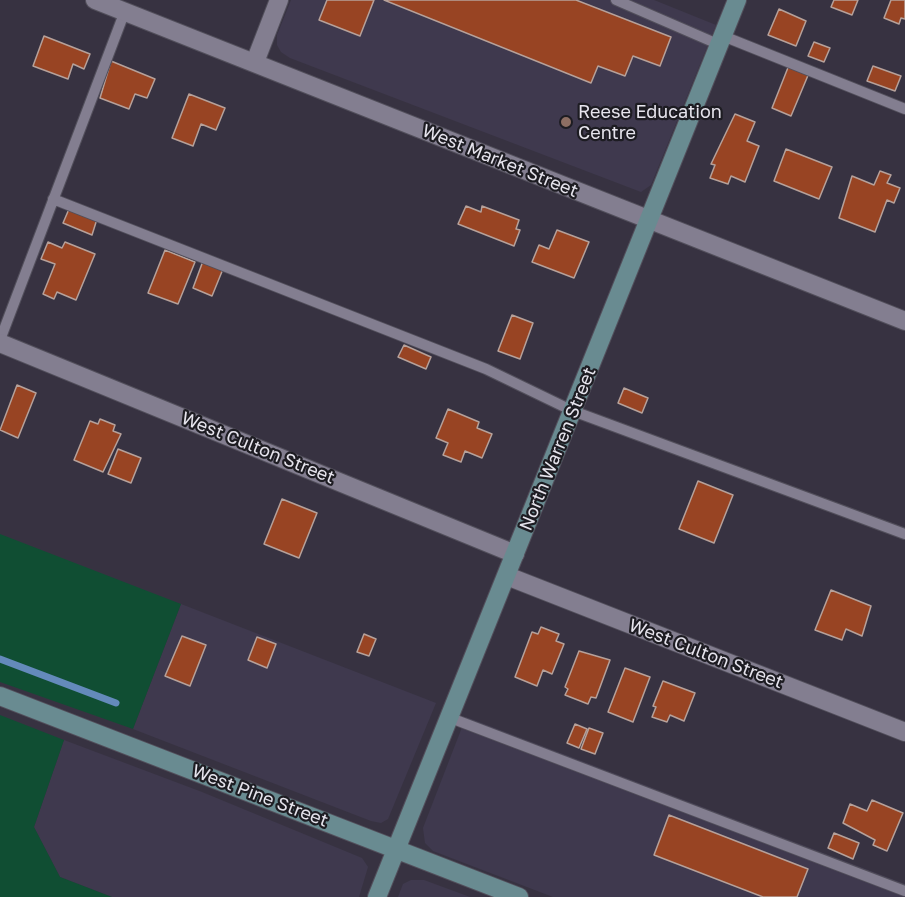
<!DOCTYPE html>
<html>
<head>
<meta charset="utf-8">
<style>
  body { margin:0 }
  canvas { display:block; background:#373241 }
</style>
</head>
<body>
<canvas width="905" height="897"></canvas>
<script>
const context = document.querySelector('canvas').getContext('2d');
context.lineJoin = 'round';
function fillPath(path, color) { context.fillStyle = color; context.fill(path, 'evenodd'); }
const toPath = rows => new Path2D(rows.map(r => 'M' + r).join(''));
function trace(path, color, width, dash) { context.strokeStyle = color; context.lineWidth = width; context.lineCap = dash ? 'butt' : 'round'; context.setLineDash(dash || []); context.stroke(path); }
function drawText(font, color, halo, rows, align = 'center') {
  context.font = font + ' "Golos Text",sans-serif'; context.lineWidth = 4.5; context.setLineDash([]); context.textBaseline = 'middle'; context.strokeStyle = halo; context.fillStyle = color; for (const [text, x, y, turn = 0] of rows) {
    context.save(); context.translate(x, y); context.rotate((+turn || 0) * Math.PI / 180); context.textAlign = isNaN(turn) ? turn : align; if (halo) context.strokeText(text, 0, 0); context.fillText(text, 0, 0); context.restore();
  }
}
const built = toPath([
  [291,0,654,0,716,25,651,185,641,192,290,58,281,52,277,45,277,35],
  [181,604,436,703,388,819,381,823,371,821,133,729],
  [466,717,905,884,905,897,553,897,433,851,425,843,423,828],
  [64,740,202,792,362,858,368,867,359,897,112,897,60,877,34,827],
  [411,880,424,880,470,897,398,897,403,884]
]);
const green = toPath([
  [0,534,181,604,133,729,0,682],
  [0,715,64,740,34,827,60,877,112,897,0,897]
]);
const stream = toPath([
  [0,659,116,703]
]);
const building = toPath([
  [327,0,374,0,360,36,319,20,327,0],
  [384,0,576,0,671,37,660,66,633,56,625,76,598,66,591,83,384,0],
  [834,0,858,0,852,15,831,7,834,0],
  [891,0,905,0,905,19,901,18,899,24,884,18,891,0],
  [779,9,806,21,796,46,768,35,779,9],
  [44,36,90,54,84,69,73,64,68,79,33,66,44,36],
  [814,42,830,48,824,62,808,56,814,42],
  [111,61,155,79,147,98,135,94,129,109,100,98,111,61],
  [789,65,809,73,791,116,772,108,789,65],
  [873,66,901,76,895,91,867,81,873,66],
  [189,94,225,108,216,130,201,124,193,146,172,138,189,94],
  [735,114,755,122,747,141,759,146,745,182,731,176,728,184,710,178,715,165,711,164,735,114],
  [786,149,832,167,819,199,774,181,786,149],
  [880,171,891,175,887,183,900,188,894,203,887,200,875,232,839,218,852,176,874,185,880,171],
  [466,206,481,212,482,206,519,220,516,229,520,230,514,246,458,224,466,206],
  [69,209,97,219,92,235,63,223,69,209],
  [557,230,589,242,574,278,532,262,539,245,549,249,557,230],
  [48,242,62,248,65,242,95,254,76,300,57,292,54,299,43,294,55,264,41,259,48,242],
  [165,250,195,262,178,304,148,293,165,250],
  [203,261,223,269,212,296,193,288,203,261],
  [512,315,533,323,520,359,498,351,512,315],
  [404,345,431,357,426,369,398,357,404,345],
  [17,385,36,393,18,438,0,430,17,385],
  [624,388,648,398,642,413,618,403,624,388],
  [448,409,479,422,477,428,492,434,482,458,465,451,461,462,443,455,448,443,436,438,448,409],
  [100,419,115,425,113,431,121,434,103,472,74,460,90,421,98,424,100,419],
  [118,449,141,458,131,483,108,474,118,449],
  [698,481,733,495,714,543,679,529,698,481],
  [282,499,317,513,299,558,264,544,282,499],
  [831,590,871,606,862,636,846,629,842,640,815,630,831,590],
  [541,627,559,634,556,641,564,644,552,674,543,670,537,686,515,677,532,632,538,634,541,627],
  [364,634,376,639,369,656,357,652,364,634],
  [182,636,206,645,190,686,165,676,182,636],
  [257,637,276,644,267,668,248,660,257,637],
  [579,651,610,660,596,698,591,697,588,704,565,695,568,689,565,687,579,651],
  [625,668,650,677,633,722,608,712,625,668],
  [663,681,695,693,684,721,670,715,667,722,652,717,656,707,653,706,663,681],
  [575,724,587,729,579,748,567,743,575,724],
  [589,728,603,733,595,754,581,749,589,728],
  [872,800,903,813,887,851,873,845,875,840,843,823,850,804,867,811,872,800],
  [669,815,808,869,797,897,763,897,654,855,669,815],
  [834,833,859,843,853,859,828,848,834,833]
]);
const lane = toPath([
  [616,0,720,45],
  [723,36,905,109],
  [53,199,486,369,573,411,905,534],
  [0,340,125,11],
  [448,717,905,891]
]);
const street = toPath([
  [95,0,905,321],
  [255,62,279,0],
  [0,343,515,554],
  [507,576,905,732]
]);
const secondary = toPath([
  [0,696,519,897],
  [377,897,737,0]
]);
const markers = [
  [566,122,6,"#8d6e63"]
];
const poiNames = [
  ["Reese Education",578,112],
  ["Centre",578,133]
];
const streetNames = [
  ["West Market Street",500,161,22],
  ["West Culton Street",258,448,22],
  ["North Warren Street",558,449,-68],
  ["West Culton Street",706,654,21],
  ["West Pine Street",260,796,21]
];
fillPath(built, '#3f394e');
fillPath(green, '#104e33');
trace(stream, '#648abb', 7);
fillPath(building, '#984423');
trace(building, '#b6a19a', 1.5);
trace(lane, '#524f5b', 12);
trace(street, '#524f5b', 20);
trace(secondary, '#524f5b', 20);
trace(lane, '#837e90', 10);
trace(street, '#837e90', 18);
trace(secondary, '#698b91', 18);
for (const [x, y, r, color] of markers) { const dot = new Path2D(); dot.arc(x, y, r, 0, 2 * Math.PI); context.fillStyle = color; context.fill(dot); trace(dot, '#1d1c22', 2); }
drawText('18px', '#e6e4ed', '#1d1c22', poiNames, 'left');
drawText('18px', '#e6e4ed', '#1d1c22', streetNames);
</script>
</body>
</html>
